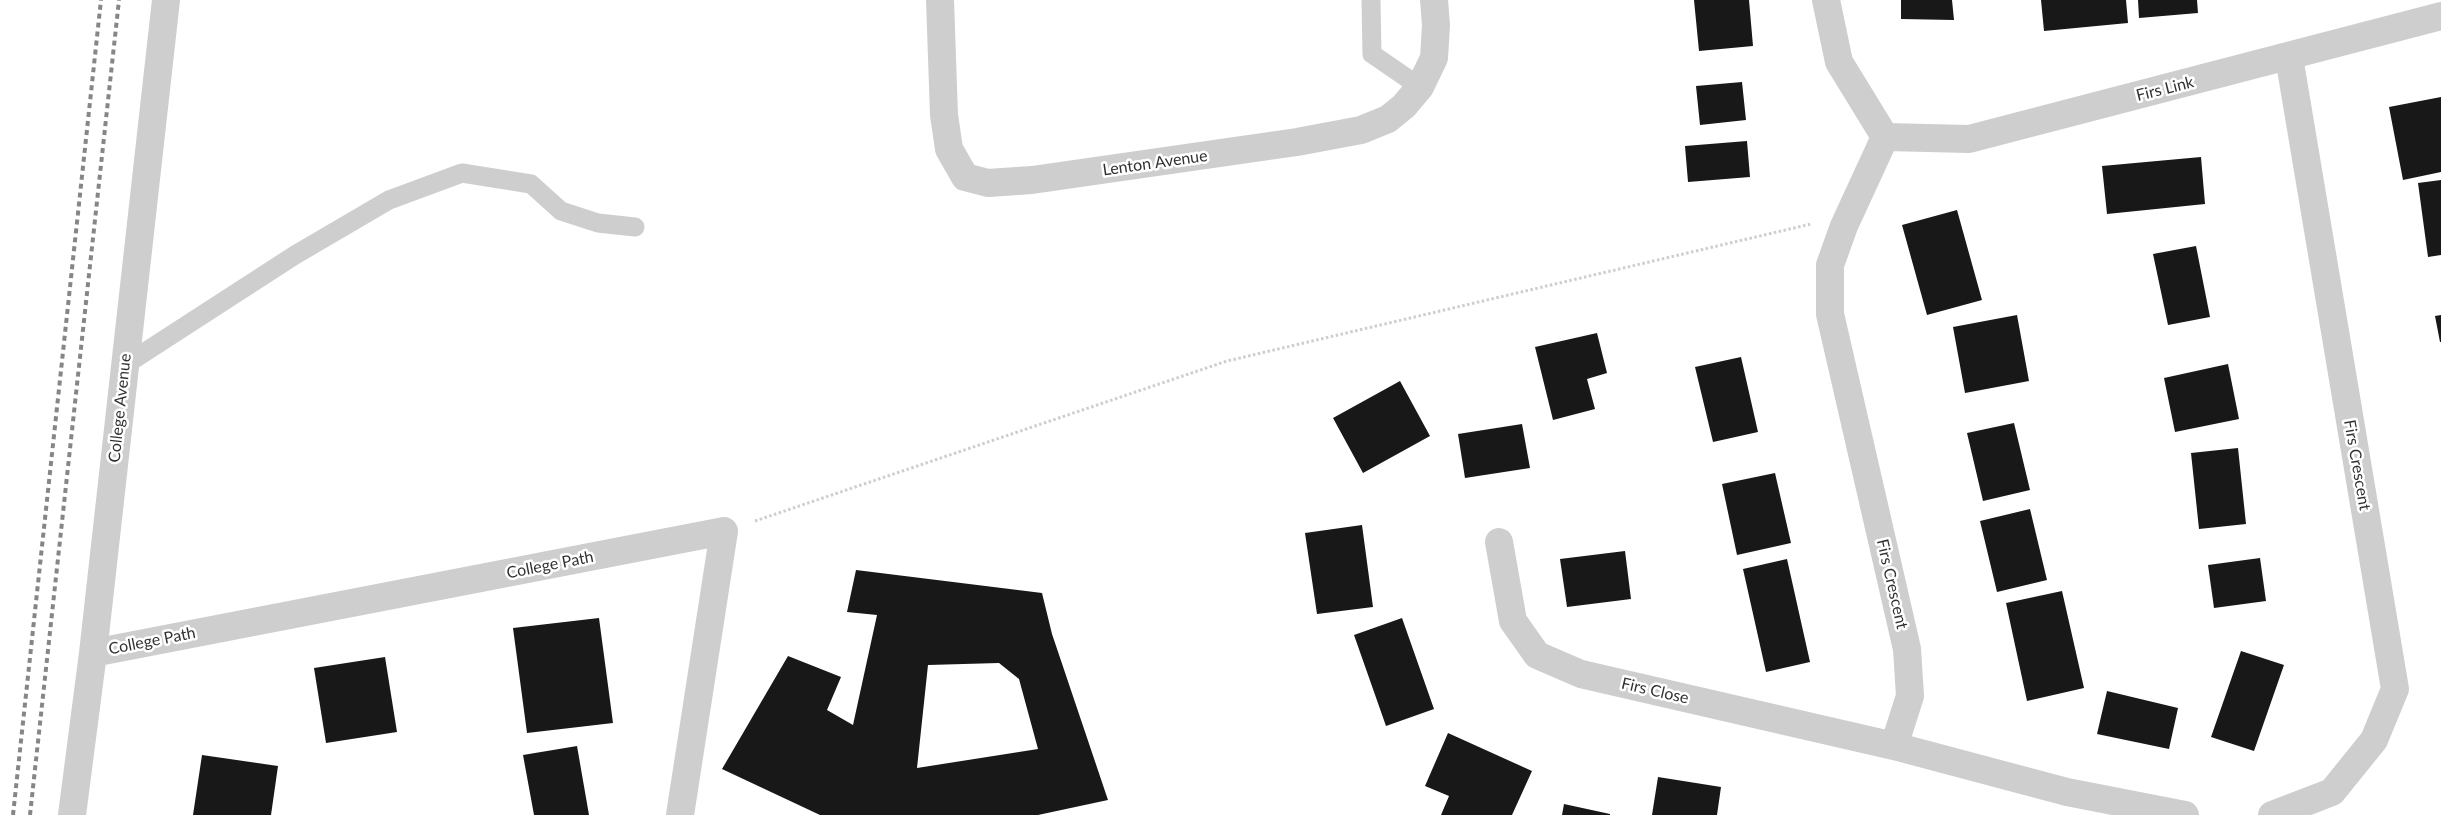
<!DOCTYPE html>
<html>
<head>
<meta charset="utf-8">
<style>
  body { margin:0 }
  canvas { display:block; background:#fff }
</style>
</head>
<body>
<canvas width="2441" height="815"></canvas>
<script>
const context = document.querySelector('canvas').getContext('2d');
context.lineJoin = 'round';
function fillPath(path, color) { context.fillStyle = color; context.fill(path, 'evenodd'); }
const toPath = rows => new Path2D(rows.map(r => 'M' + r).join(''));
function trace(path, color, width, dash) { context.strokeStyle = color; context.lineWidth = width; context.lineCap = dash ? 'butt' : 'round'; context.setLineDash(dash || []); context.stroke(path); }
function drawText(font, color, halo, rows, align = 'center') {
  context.font = font + ' Lato,sans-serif'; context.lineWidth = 5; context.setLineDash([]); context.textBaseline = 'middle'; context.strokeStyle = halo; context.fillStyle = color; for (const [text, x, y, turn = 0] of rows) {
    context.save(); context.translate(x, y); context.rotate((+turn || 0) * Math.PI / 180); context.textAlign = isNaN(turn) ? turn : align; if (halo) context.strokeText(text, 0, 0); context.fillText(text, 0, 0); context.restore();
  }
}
const building = toPath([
  [1694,0,1749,0,1753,46,1699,51],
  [1901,0,1952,0,1954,20,1901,19],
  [2041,0,2126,0,2128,23,2044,31],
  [2138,0,2197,0,2198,13,2139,18],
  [1742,82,1746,120,1700,125,1696,86],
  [2441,97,2441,172,2403,180,2389,107],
  [1747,141,1750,177,1688,182,1685,146],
  [2201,157,2205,204,2107,214,2102,166],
  [2441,180,2441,255,2428,257,2418,183],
  [1957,210,1982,300,1927,315,1902,225],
  [2196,246,2210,317,2168,325,2153,254],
  [2017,315,2029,381,1965,393,1953,327],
  [2441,315,2441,342,2440,342,2435,316],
  [1597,333,1607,373,1587,379,1595,409,1553,420,1535,347],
  [1741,357,1758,432,1713,442,1695,367],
  [2228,364,2239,419,2175,432,2164,378],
  [1400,381,1430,436,1363,473,1333,418],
  [2014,423,2030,490,1983,501,1967,433],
  [1522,424,1530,468,1465,478,1458,434],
  [2238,448,2246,524,2199,529,2191,453],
  [1775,473,1791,543,1737,555,1722,484],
  [2030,509,2047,580,1997,592,1980,521],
  [1362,525,1373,607,1317,614,1305,533],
  [1625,551,1631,599,1567,607,1560,559],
  [2260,558,2266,601,2214,608,2208,565],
  [1787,559,1810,662,1766,672,1743,569],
  [856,570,1042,593,1052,634,1108,800,1038,815,820,815,722,769,788,656,841,677,827,710,853,725,877,615,847,612],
  [999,663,1019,679,1038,749,917,768,928,665],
  [2062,591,2084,688,2027,701,2006,603],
  [599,618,613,723,527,733,513,628],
  [1402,618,1434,709,1386,726,1354,635],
  [2241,651,2284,665,2254,751,2211,737],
  [385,657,397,732,326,743,314,668],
  [2107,691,2178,708,2169,749,2097,734],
  [1448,733,1532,771,1512,815,1441,815,1449,796,1425,786],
  [577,746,589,815,534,815,523,755],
  [202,755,278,766,271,815,193,815],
  [1658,777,1721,787,1717,815,1652,815],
  [1564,804,1610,814,1610,815,1562,815]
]);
const path = toPath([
  [755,521,1227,361,1811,224]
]);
const lane = toPath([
  [1371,0,1372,54,1420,87],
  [125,365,295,255,389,200,462,173,531,184,561,211,598,223,635,227]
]);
const street = toPath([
  [940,0,944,115,949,149,965,177,988,183,1032,180,1297,142,1361,130,1388,119,1404,106,1420,87,1434,58,1436,25,1434,0],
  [1826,0,1839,62,1885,137],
  [1885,137,1844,226,1830,265,1830,314,1907,649,1910,696,1894,746,2067,792,2185,815],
  [1885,137,1969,139,2441,16],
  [1499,542,1513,621,1537,655,1581,674,1894,746],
  [93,653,724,531,680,815],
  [72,815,93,653,166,0],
  [2272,815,2332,792,2374,740,2395,689,2289,57]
]);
const rail = toPath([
  [13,815,101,0],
  [30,815,119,0]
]);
const streetNames = [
  ["Firs Link",2165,89,-14],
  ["Lenton Avenue",1155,163,-8],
  ["College Avenue",120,408,-84],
  ["Firs Crescent",2357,465,80],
  ["College Path",550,565,-11],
  ["Firs Crescent",1892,584,77],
  ["College Path",152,641,-11],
  ["Firs Close",1655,691,13]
];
fillPath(building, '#181818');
trace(path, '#cecece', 3, [2.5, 2.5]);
trace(lane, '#cecece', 19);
trace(street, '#cecece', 28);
trace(rail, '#868686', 4, [5, 4]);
drawText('16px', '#313131', '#fff', streetNames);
</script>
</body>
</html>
